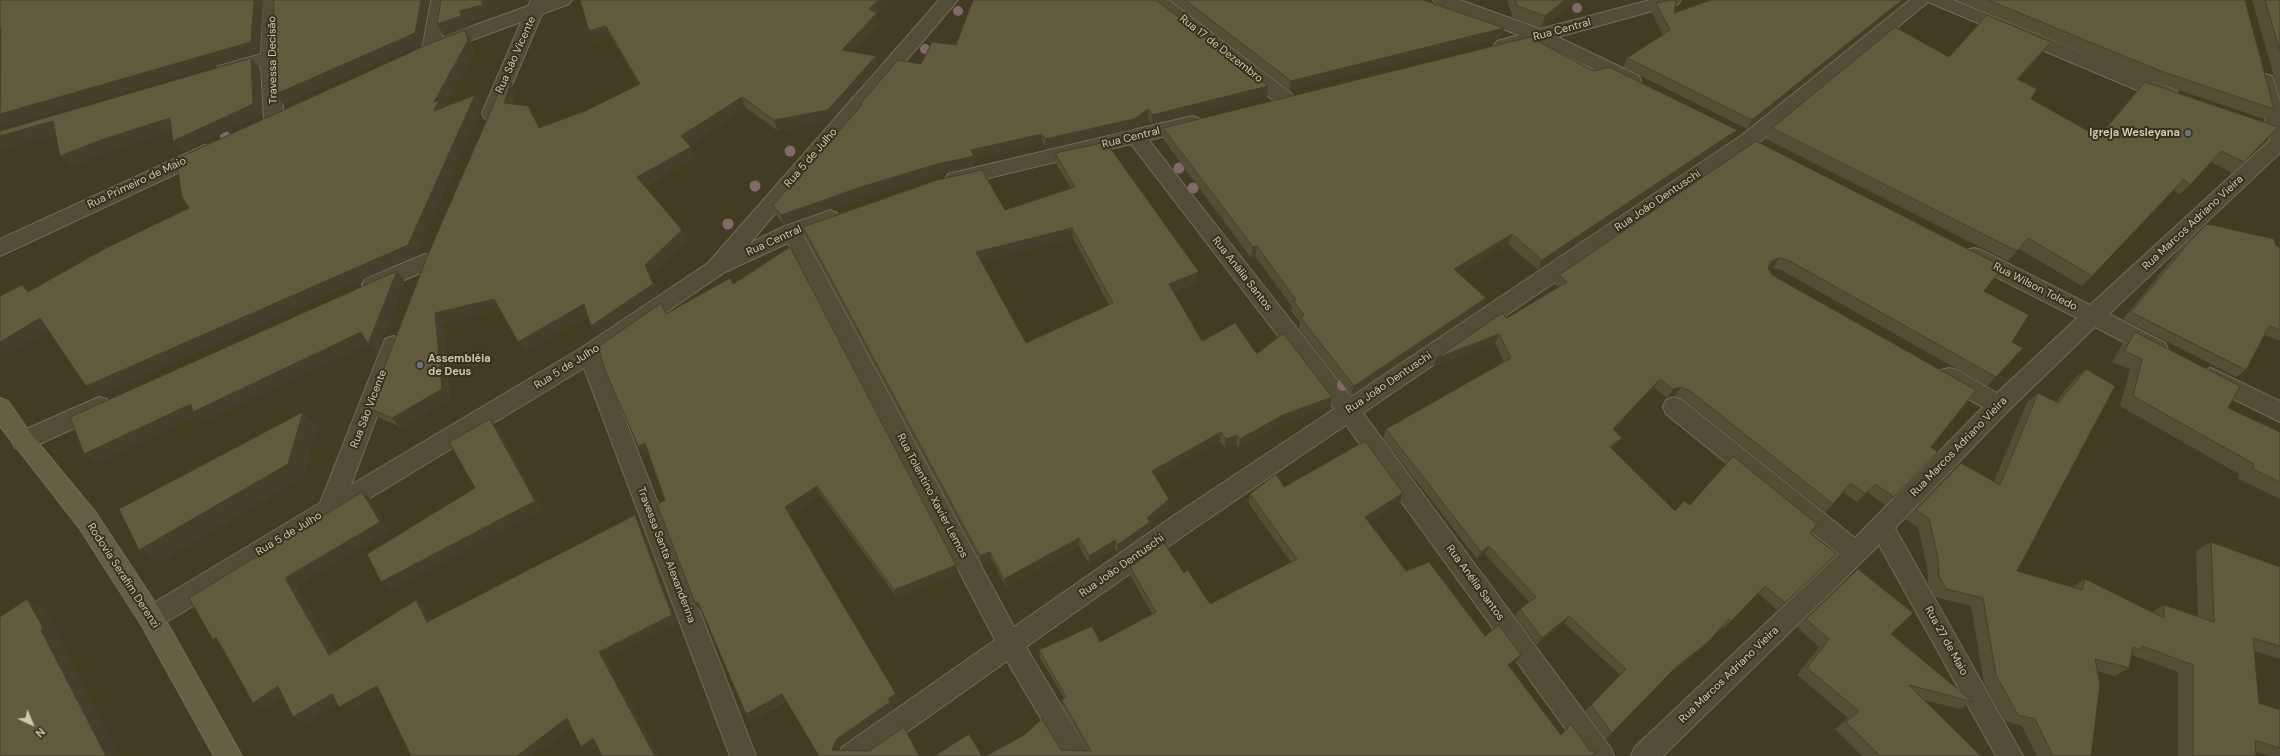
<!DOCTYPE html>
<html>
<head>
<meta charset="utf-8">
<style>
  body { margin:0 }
  #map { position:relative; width:2280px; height:756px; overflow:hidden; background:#413c22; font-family:"DM Sans",sans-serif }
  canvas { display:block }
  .north { position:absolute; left:12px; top:704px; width:40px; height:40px; -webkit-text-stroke:3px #36321b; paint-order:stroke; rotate:136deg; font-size:11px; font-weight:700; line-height:16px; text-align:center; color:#cbc8b3 }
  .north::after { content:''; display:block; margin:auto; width:14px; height:18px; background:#cbc8b3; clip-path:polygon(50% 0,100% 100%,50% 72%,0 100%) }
</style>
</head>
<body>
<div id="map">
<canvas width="2280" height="756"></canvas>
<div class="north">N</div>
</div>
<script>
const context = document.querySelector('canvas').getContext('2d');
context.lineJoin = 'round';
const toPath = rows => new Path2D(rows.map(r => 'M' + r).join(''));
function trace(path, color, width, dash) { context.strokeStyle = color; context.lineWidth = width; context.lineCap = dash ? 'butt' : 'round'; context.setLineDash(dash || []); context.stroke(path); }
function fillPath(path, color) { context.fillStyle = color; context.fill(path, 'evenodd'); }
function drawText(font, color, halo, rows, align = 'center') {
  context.font = font + ' "DM Sans",sans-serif'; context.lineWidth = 4; context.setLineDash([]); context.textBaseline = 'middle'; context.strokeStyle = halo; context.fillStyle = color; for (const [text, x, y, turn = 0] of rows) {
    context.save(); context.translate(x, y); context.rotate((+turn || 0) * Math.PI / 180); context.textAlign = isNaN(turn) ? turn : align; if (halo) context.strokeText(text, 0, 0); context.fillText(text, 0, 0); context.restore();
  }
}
const minor = toPath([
  [263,0,281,0,279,58,284,119,281,124,274,126,267,124,264,119,261,67,225,77,218,76,216,71,218,66,261,54,263,0],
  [431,0,449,0,442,37,528,6,531,0,572,0,569,4,542,14,500,113,498,118,491,120,484,118,482,113,521,22,431,55,425,53,422,49,431,0],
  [939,0,958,0,750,243,785,226,823,213,830,210,837,213,840,218,837,223,804,236,1014,627,1176,514,1334,409,1131,144,955,186,948,184,945,179,948,174,1192,116,1199,118,1202,123,1199,128,1149,140,1351,397,1742,135,1910,0,1953,0,2177,91,2179,96,2177,101,2170,103,2163,101,1928,2,1756,145,1363,413,1610,747,1614,756,1585,756,1346,425,1192,530,1026,647,1091,756,1063,756,1007,661,873,756,838,756,842,747,995,640,788,243,725,272,601,357,756,756,730,756,584,368,160,626,151,630,142,626,139,618,142,610,320,503,385,339,393,336,401,339,404,345,351,485,581,348,708,263,939,0],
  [1148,0,1169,0,1292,94,1294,99,1292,104,1285,106,1278,104,1151,4,1148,0],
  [1433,0,1460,0,1540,29,1650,0,1681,0,1678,4,1558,37,1639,76,1641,81,1639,86,1632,88,1538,42,1503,51,1497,49,1494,45,1497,41,1519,35,1436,4,1433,0],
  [2265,74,2272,76,2274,81,2280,102,2280,153,2109,314,2165,343,2168,349,2165,355,2157,358,2149,355,2095,327,2007,412,1895,528,2023,756,1996,756,1879,545,1663,756,1631,756,1635,747,1839,554,1666,414,1663,407,1666,400,1674,397,1682,400,1855,538,1983,407,1941,384,1938,377,1941,370,1949,368,1957,370,1997,393,2077,318,1967,262,1964,256,1967,250,1974,248,1981,250,2090,305,2270,140,2256,81,2258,76,2265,74],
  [205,145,212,147,215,152,212,157,0,256,0,239,205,145],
  [425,254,432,256,435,262,432,268,379,291,372,293,365,291,362,285,365,279,425,254],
  [2211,368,2280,401,2280,422,2203,384,2200,377,2203,370,2211,368],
  [99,397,107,399,110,406,107,413,31,448,23,451,15,448,12,441,15,434,99,397]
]);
const secondary = toPath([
  [0,398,8,401,31,434,96,513,160,610,242,756,214,756,142,626,80,529,0,426,0,398]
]);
const trees = [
  [1577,8,5],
  [958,11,5],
  [925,49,5],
  [225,136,5],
  [790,151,5.5],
  [1179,168,5.5],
  [755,186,5.5],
  [1193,188,5.5],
  [728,224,5.5],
  [1343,385,6]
];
const wall = toPath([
  [580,0,877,15,880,24,853,52,879,67,831,120,778,131,746,108,689,145,696,158,645,186,682,230,687,241,650,275,659,294,597,335,591,326,588,316,525,351,500,309,443,323,450,399,400,427,378,417,369,408,384,377,517,93,513,104,534,117,539,128,585,111,639,84,611,37,594,42],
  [1171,0,1423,0,1504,28,1500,38,1289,90],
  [1507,0,1576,0,1541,28,1513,18],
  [1711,0,1905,0,1901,5,1747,129,1623,67,1627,58,1663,35,1652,13,1656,3,1674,13],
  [1956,0,2245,0,2274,109,2264,119,2149,80],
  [2252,0,2280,0,2280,97],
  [2042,53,2018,80,2031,99,2098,137,2135,93,2145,82,2244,162,2232,173,2211,162,2190,185,2179,195,2174,190,2092,276,2082,286,2019,249,2008,261,1766,139,1772,128,1949,57],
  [921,64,1268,86,1267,96,1152,124,1148,119,1134,129,1046,149,1043,143,974,159,975,165,939,174,864,197,784,225,776,215,773,205,860,106,860,104],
  [1593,71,1731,141,1538,270,1508,244,1459,274,1486,298,1482,308,1351,395,1299,328,1300,322,1291,311,1292,307,1255,256,1251,258,1163,139,1163,128],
  [1756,141,1984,291,2012,342,1996,377,1987,386,1781,270,1773,268,1769,269,1772,275,1931,447,1894,497,1885,505,1867,492,1857,502,1843,492,1833,504,1825,512,1683,399,1675,396,1667,398,1654,388,1614,430,1616,446,1612,449,1675,511,1690,505,1810,533,1785,603,1777,610,1758,593,1724,628,1722,626,1708,642,1701,649,1669,674,1606,739,1585,711,1620,675,1564,623,1537,645,1515,616,1520,609,1529,602,1485,554,1477,559,1383,438,1386,429,1504,362,1495,343,1433,367,1558,287,1554,284,1559,275],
  [1055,153,1198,282,1174,292,1202,341,1257,354,1332,397,1330,406,1281,425,1238,448,1236,444,1225,448,1220,441,1156,477,1169,508,1150,524,1150,530,1118,553,1115,549,1089,564,1079,546,1006,587,992,560,982,564,806,237,803,227,1005,210,1071,188,1056,164],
  [1073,238,1109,305,1026,343,981,261],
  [2207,224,2276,246,2280,247,2280,341,2264,335,2246,370,2236,377,2123,319,2181,248],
  [733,284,959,573,897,598,821,495,790,516,896,694,900,701,892,706,893,709,841,746,839,750,919,756,819,756,787,701,752,720,746,714,702,611,695,603,665,500,649,453,644,456,661,303,667,313],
  [2135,332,2228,408,2280,432,2280,499,2238,479,2239,474,2120,406,2130,369,2112,362,2123,343],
  [2086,369,2017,571,2072,587,2085,579,2152,612,2164,605,2198,617,2196,550,2211,542,2280,567,2280,659,2254,651,2259,703,2280,710,2280,756,2268,756,2256,752,2256,756,2178,756,2178,672,2132,655,2131,655,2129,668,2115,676,2097,671,2091,756,2037,756,2022,726,2005,721,1984,683,1971,606,1935,597,1928,584,1927,566,1918,528,1905,519,1951,472,1961,463,1994,481,2027,402,2038,393,2056,402,2074,379],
  [1365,441,1403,493,1400,502,1369,522,1406,571,1429,562,1485,636,1499,625,1521,655,1516,662,1510,667,1561,735,1571,724,1590,751,1596,751,1592,756,986,756,1024,735,1042,719,1061,750,1088,751,1063,707,1062,700,1064,698,1040,658,1039,650,1092,626,1100,642,1152,614,1130,575,1130,567,1164,543,1184,573,1188,570,1210,604,1291,562,1248,503,1250,494,1276,474,1284,487],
  [1858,569,1891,634,1973,702,1960,709,1923,700,1981,756,1862,756,1835,729,1848,718,1797,675,1819,647,1797,627,1848,577]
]);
const shadedWall = toPath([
  [254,0,263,0,260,53,0,128,0,114],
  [421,0,430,0,422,44,284,105,276,94],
  [482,0,488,0,489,16,466,22,468,27,444,36,437,24,460,11],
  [879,0,893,0,877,15,880,24,845,61,842,50,869,9],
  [1565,0,1576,0,1541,28,1545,16],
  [1902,0,1905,0,1901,5,1747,129,1752,120],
  [606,26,611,37,594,42,589,31],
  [0,28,1,28,12,39,0,41],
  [1504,28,1500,38,1289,90,1291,81],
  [465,30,472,42,475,51,444,108,434,111,434,102],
  [2051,42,2042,53,2008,90,2017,79],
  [876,56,879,67,831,120,778,131,774,120],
  [251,58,260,69,262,115,183,152,173,141],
  [511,82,517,93,510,114,504,103],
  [1268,86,1267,96,1152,124,1152,115],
  [475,95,482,106,416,256,98,396,86,386],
  [742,97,746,108,686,147,681,136],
  [1148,109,1148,119,1134,129,1046,149,1045,139],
  [170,118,180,129,112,151,71,167,60,156,101,140],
  [53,121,64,132,0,150,0,136],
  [1737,130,1731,141,1538,270,1542,260],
  [1042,134,1043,143,974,159,975,165,939,174,864,197,784,225,781,215,861,187,971,150],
  [691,147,696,158,642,187,637,177],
  [1072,228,1073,238,978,262,976,252],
  [682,230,687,241,650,275,659,294,597,335,591,326,645,265],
  [1512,234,1508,244,1451,279,1454,269],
  [1257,246,1255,256,1251,258,1253,247],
  [1779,258,1773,268,1765,270,1771,261],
  [397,271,405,282,377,354,368,344,205,421,198,416,98,463,84,454],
  [1199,272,1198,282,1169,293,1169,284],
  [22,285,35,295,28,292],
  [1486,298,1482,308,1351,395,1354,386],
  [494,299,501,309,443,323,450,399,400,427,392,418,435,313],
  [584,304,591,314,525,351,518,342],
  [40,318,53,328,8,355,0,349,0,342],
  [1499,334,1495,343,1433,367,1437,358],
  [1660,379,1654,388,1607,438,1613,429],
  [1681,387,1675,396,1667,398,1673,389],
  [1332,397,1330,406,1281,425,1238,448,1240,439,1283,415],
  [303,412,318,426,304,477,159,563,139,550],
  [490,419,498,428,543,510,391,590,381,582,535,501],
  [1221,432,1220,441,1152,480,1152,471],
  [1237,435,1236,444,1225,448,1226,439],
  [1622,438,1616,446,1604,455,1610,447],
  [645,443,652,452,644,456,638,446],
  [817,486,821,495,790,516,785,507],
  [362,492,372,500,389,531,297,586,340,662,329,655,285,578],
  [1403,493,1400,502,1362,526,1365,517],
  [1169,499,1169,508,1150,524,1150,530,1118,553,1117,545],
  [635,515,641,524,678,623,607,659,659,756,655,756,599,652],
  [1079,538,1079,546,1006,587,1004,579],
  [1115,540,1115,549,1089,564,1089,556],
  [1489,546,1485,554,1477,559,1481,552],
  [990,552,992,560,982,564,980,556],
  [956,565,959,573,897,598,894,590],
  [27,599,44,608,61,637,58,638,120,756,106,756,41,630],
  [416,600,426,608,437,629,427,622],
  [698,602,704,610,701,611,695,603],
  [1569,616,1564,623,1537,645,1542,638],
  [216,637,225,647,213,640],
  [1708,642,1701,649,1667,676,1674,669],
  [1521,655,1516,662,1503,673,1508,665],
  [278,686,290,693,266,709,253,703],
  [377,686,387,692,350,713,339,707],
  [332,694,343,701,305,724,293,717],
  [782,694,787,700,752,720,746,714],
  [896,694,900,701,892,706,893,709,841,746,837,756,832,750,837,739,888,699],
  [567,718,575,725,534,756,517,756],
  [593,738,601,744,589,753,581,747]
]);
const building = toPath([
  [0,0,254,0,251,42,0,114,1,28,0,28,0,0],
  [274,0,421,0,415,33,276,94,272,47,274,0],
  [441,0,482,0,482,5,460,11,461,16,437,24,441,0],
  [580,0,879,0,869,9,877,13,842,50,876,56,828,110,774,120,742,97,681,136,691,147,637,177,682,230,645,265,653,284,591,326,584,304,518,342,494,299,435,313,442,389,392,418,369,408,380,379,384,377,382,373,429,252,502,85,511,82,504,103,528,106,539,128,585,111,640,84,606,26,589,31,580,0],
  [973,0,1156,0,1268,86,1152,115,1148,109,1134,119,1045,139,1042,134,971,150,974,156,937,164,861,187,781,215,773,205,863,104,860,104,898,60,921,64,932,42,956,45,973,0],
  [1185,0,1423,0,1504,28,1291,81,1185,0],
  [1515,0,1565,0,1545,16,1517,6,1515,0],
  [1669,0,1676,0,1674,13,1711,0,1902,0,1752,120,1627,58,1670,30,1656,3,1669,0],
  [1988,0,2245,0,2274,109,2158,70,1988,0],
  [2265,0,2280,0,2280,51,2265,0],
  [1987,15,2051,42,2017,79,2037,89,2031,99,2099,137,2145,82,2278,127,2244,162,2221,151,2190,185,2184,179,2092,276,2028,238,2017,251,1772,128,1895,27,1949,57,1987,15],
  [465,30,468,40,434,102,439,100,434,111,475,95,408,245,86,386,40,318,0,342,0,296,22,285,28,292,104,249,189,208,182,197,176,159,431,43,465,30],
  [1530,37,1593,71,1609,67,1737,130,1542,260,1512,234,1454,269,1486,298,1354,386,1301,318,1304,315,1293,301,1296,300,1257,246,1253,247,1163,128,1530,37],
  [251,58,253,104,173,141,170,118,101,140,60,156,53,121,0,136,0,131,251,58],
  [1756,141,2003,267,1984,291,2029,315,2012,342,2023,348,1996,377,1788,260,1779,258,1771,261,1768,268,1772,275,1976,390,1931,447,1938,452,1894,497,1875,484,1865,494,1851,483,1833,504,1689,390,1681,387,1673,389,1660,379,1613,429,1622,438,1610,447,1675,511,1684,501,1690,505,1733,456,1817,524,1810,533,1837,554,1785,603,1765,586,1731,621,1729,619,1708,642,1674,669,1612,733,1591,705,1626,669,1569,616,1542,638,1520,609,1536,597,1489,546,1481,552,1386,429,1511,358,1499,334,1437,358,1502,313,1507,318,1567,282,1559,275,1756,141],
  [1106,142,1199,272,1169,284,1202,341,1235,323,1257,354,1283,333,1332,397,1283,415,1240,439,1237,435,1226,439,1221,432,1152,471,1169,499,1147,518,1150,522,1117,545,1115,540,1089,556,1079,538,1004,579,990,552,980,556,803,227,937,180,982,170,1005,210,1075,187,1055,153,1106,142],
  [1072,228,1113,303,1026,343,976,252,1072,228],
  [2207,224,2274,239,2276,246,2280,247,2280,330,2269,326,2246,370,2131,312,2190,241,2207,224],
  [790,247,956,565,894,590,817,486,785,507,896,694,888,699,890,702,837,739,832,750,869,751,904,727,919,756,819,756,782,694,746,714,698,602,695,603,657,504,665,500,645,443,638,446,605,370,598,347,661,303,666,314,730,278,733,284,790,247],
  [397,271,368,344,361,332,193,412,191,404,84,454,70,417,397,271],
  [2135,332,2240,386,2228,408,2280,432,2280,482,2253,469,2254,464,2133,396,2142,359,2124,351,2135,332],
  [2086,369,2115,386,2017,571,2082,590,2085,579,2164,618,2164,605,2214,622,2211,542,2280,567,2280,646,2253,638,2259,703,2280,710,2280,748,2255,740,2256,756,2193,756,2193,665,2142,646,2140,650,2133,647,2129,668,2095,659,2100,685,2091,756,2053,756,2035,719,2018,715,1996,675,1983,598,1946,589,1939,576,1938,558,1929,519,1916,510,1961,463,2000,485,2038,393,2058,403,2086,369],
  [303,412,288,464,139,550,119,509,303,412],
  [490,419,535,501,381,582,367,554,475,488,449,442,490,419],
  [1365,441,1403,493,1365,517,1406,571,1429,562,1485,636,1499,625,1521,655,1508,665,1561,735,1571,724,1590,751,1596,751,1592,756,986,756,1024,735,1042,719,1061,750,1091,751,1062,700,1066,697,1039,650,1092,626,1100,642,1156,612,1130,567,1164,543,1184,573,1188,570,1210,604,1297,559,1250,494,1276,474,1284,487,1365,441],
  [362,492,380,522,285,578,329,655,416,600,427,622,635,515,672,615,599,652,655,756,602,756,593,738,581,747,567,718,517,756,411,756,377,686,339,707,332,694,293,717,278,686,253,703,216,637,213,640,189,598,362,492],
  [1858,569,1913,613,1891,634,1973,702,1909,685,1981,756,1880,756,1846,722,1859,711,1807,668,1829,639,1806,619,1858,569],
  [27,599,43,628,41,630,106,756,0,756,0,617,27,599],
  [969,734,982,756,934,756,969,734]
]);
const markers = [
  [2188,133,4,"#6b7280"],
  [420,365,4,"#6b7280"]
];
const streetNames = [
  ["Rua Central",1562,30,-15],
  ["Rua 17 de Dezembro",1221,49,38],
  ["Rua São Vicente",516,55,-66],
  ["Travessa Decisão",273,60,-91],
  ["Rua Central",1131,138,-14],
  ["Rua 5 de Julho",811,158,-49],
  ["Rua Primeiro de Maio",137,183,-25],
  ["Rua João Dentuschi",1658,201,-34],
  ["Rua Marcos Adriano Vieira",2193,223,-43],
  ["Rua Central",774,241,-24],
  ["Rua Anália Santos",1242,274,52],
  ["Rua Wilson Toledo",2035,287,27],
  ["Rua 5 de Julho",567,367,-32],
  ["Rua João Dentuschi",1389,383,-34],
  ["Rua São Vicente",369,409,-69],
  ["Rua Marcos Adriano Vieira",1959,447,-46],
  ["Rua Tolentino Xavier Lemos",932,496,62],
  ["Rua 5 de Julho",289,534,-31],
  ["Travessa Santa Alexanderina",666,555,69],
  ["Rua João Dentuschi",1122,566,-35],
  ["Rodovia Serafim Derenzi",123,576,57],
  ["Rua Anélia Santos",1475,583,54],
  ["Rua 27 de Maio",1946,641,61],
  ["Rua Marcos Adriano Vieira",1729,675,-44]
];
const poiNames = [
  ["Igreja Wesleyana",2180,133],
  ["Assembléia",428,359,"left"],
  ["de Deus",428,372,"left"]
];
trace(minor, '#716d57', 2);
trace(secondary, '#716d57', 2);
fillPath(minor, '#514d36');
fillPath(secondary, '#646044');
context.fillStyle = '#826969';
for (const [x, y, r] of trees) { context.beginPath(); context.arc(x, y, r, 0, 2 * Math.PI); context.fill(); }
fillPath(wall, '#534e34');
fillPath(shadedWall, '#44402b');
fillPath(building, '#615b3d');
trace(building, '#44402b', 1);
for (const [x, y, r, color] of markers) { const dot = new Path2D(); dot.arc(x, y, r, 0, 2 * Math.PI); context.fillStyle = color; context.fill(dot); trace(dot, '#36321b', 1.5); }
drawText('11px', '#cbc8b3', '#36321b', streetNames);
drawText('bold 11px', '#cbc8b3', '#36321b', poiNames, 'right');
</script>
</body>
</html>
